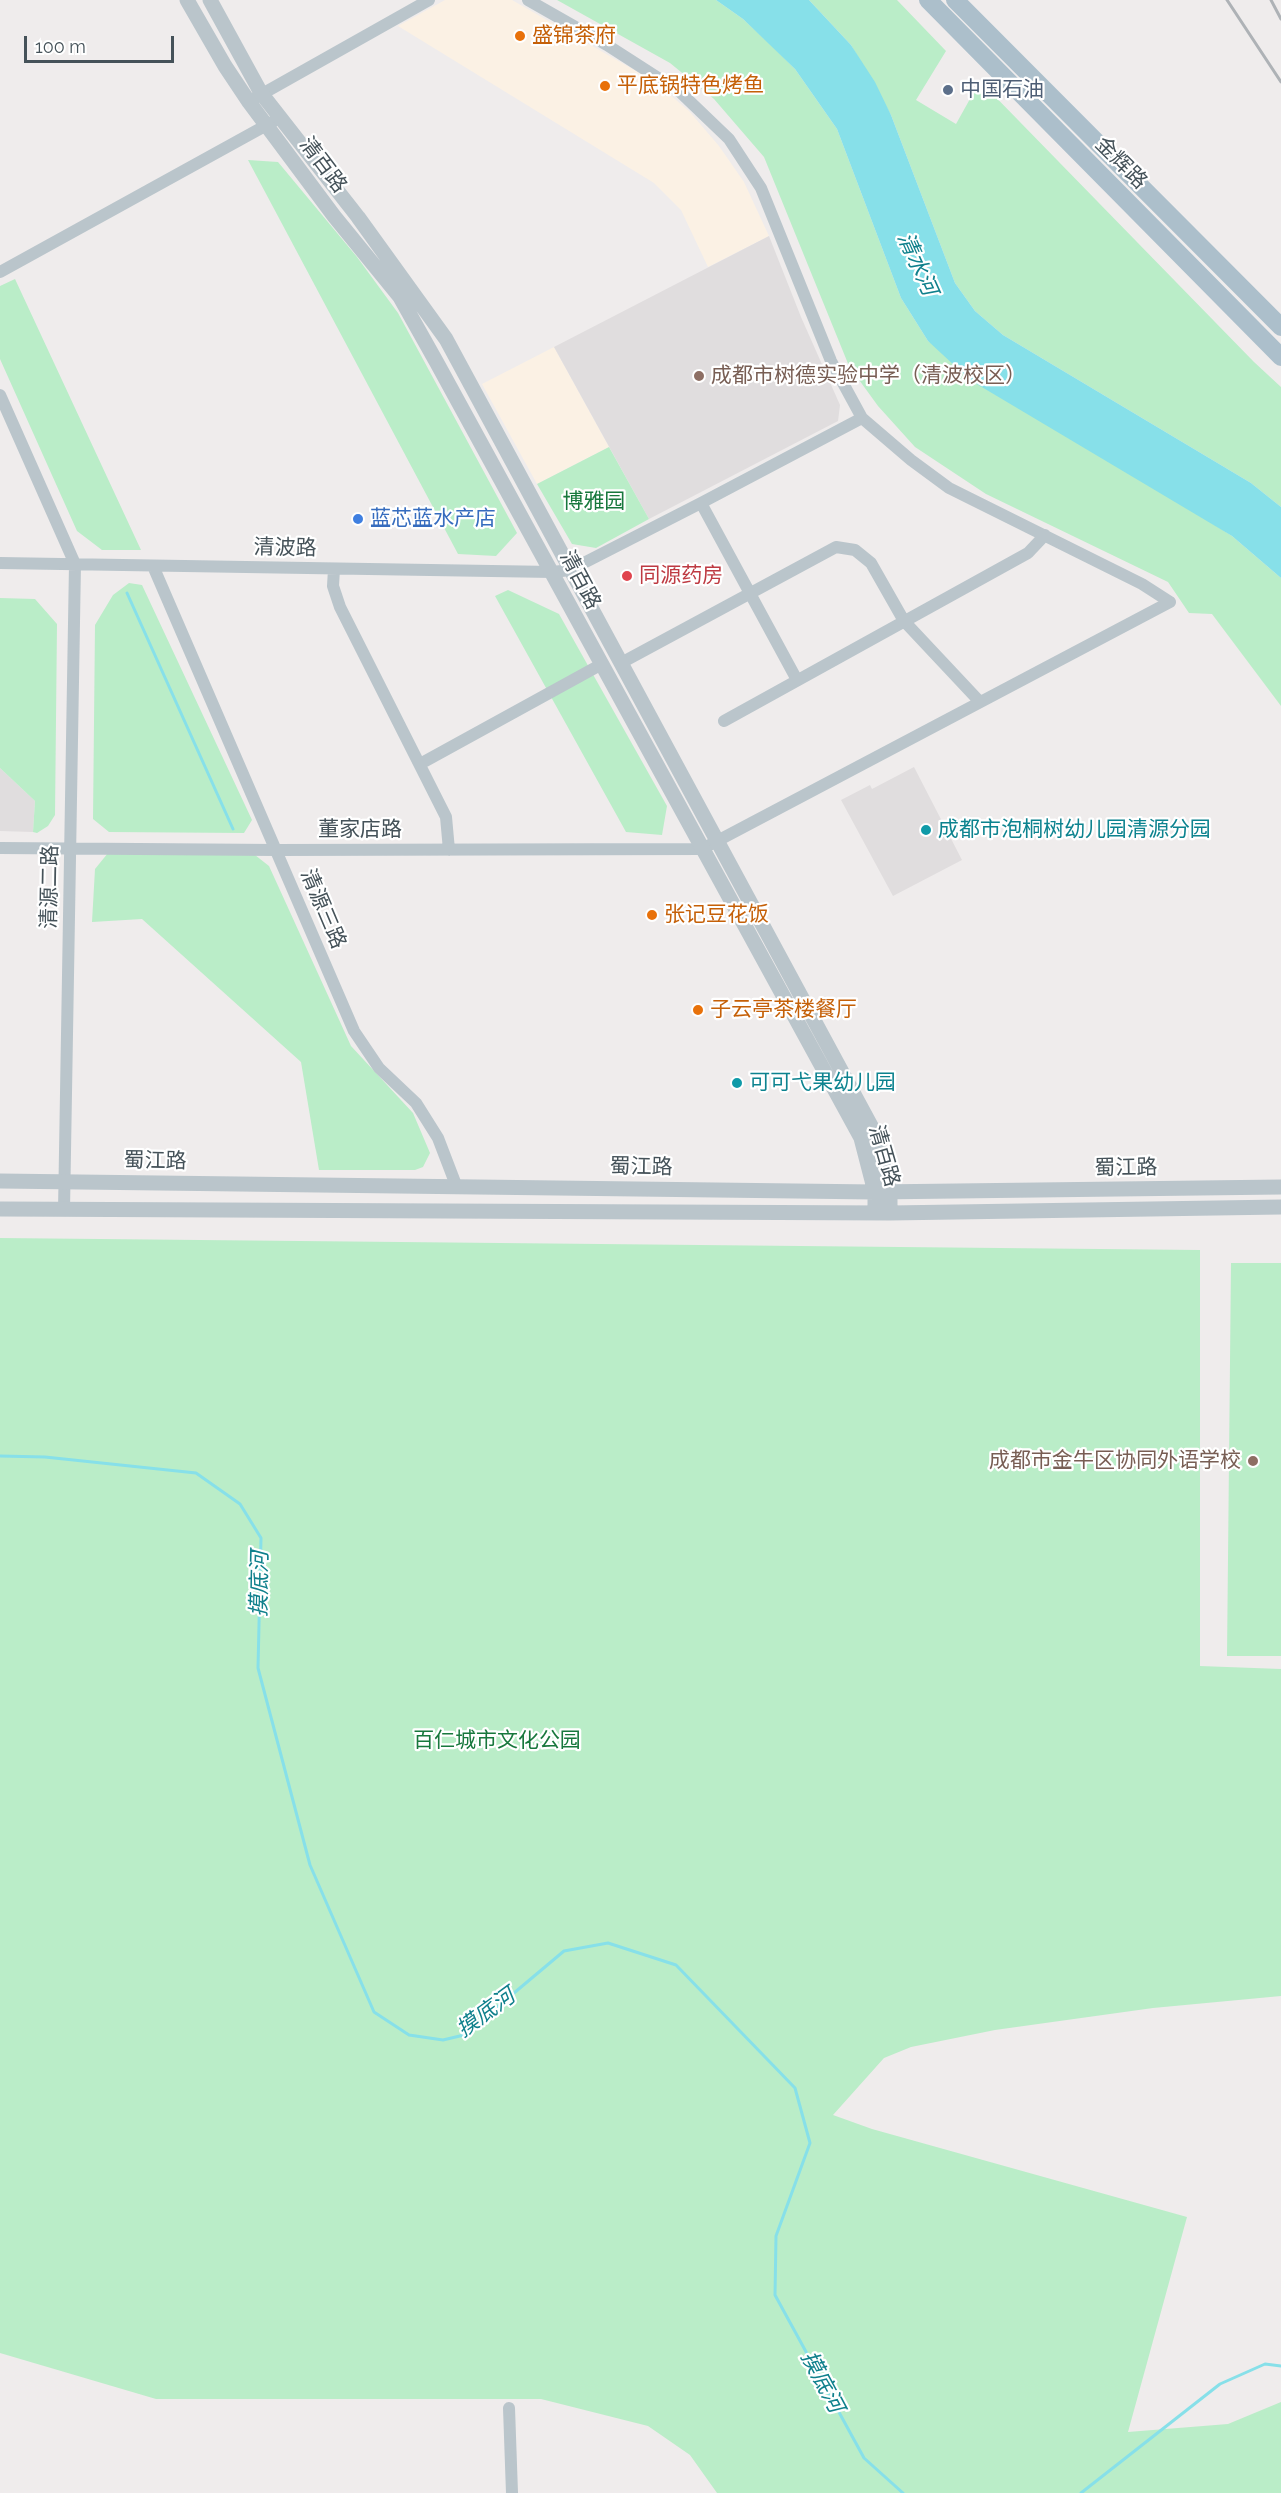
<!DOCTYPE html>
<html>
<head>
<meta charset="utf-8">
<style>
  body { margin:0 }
  #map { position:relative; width:1281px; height:2493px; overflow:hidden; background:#efecec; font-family:Raleway,sans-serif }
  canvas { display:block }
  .scale { position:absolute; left:24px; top:36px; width:150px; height:27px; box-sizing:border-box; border:3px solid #455259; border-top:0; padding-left:8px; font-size:18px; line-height:21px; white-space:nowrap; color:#455259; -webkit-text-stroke:4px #fff; paint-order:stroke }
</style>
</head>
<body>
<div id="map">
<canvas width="1281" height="2493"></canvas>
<div class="scale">100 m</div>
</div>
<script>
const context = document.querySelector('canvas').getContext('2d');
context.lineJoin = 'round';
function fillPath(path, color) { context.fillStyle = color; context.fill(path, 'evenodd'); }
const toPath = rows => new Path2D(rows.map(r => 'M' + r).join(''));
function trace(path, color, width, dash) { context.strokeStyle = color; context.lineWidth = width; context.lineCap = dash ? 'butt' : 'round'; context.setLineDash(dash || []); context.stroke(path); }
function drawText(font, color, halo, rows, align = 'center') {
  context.font = font + ' Raleway,"Noto Sans SC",sans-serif'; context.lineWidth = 4.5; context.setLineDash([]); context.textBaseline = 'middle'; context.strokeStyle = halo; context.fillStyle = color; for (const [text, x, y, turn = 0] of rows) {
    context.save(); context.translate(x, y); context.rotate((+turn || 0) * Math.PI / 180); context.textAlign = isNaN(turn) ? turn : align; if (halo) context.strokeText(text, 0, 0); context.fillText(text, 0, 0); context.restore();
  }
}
const commercial = toPath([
  [445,0,512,0,655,82,689,111,719,146,744,182,769,236,708,267,681,210,654,183,398,26],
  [554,347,609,447,537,484,482,384]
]);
const education = toPath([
  [769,236,801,317,840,405,838,421,649,519,554,347],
  [914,767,962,860,893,896,841,800,870,785,872,789],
  [0,768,35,801,33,832,0,831]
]);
const green = toPath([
  [557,0,716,0,743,19,772,46,795,69,837,129,901,298,928,341,1232,536,1281,578,1281,706,1212,614,1189,613,1168,582,986,494,915,447,878,406,849,366,764,157,714,99,670,63],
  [809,0,897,0,946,51,916,100,956,124,980,81,1254,362,1281,387,1281,507,1251,483,1003,335,975,311,955,283,891,115,851,45],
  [248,160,278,162,357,257,398,313,517,533,496,556,458,554],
  [15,279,141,550,102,550,77,531,0,359,0,286],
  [609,447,649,519,596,548,572,544,537,484],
  [129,583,142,585,252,820,244,833,109,832,93,819,95,625,113,595],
  [508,590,559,614,667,806,662,835,626,832,495,596],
  [0,598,35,599,57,624,55,815,48,826,37,833,33,832,35,801,0,768],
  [108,853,255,855,269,866,351,1046,413,1113,430,1153,423,1167,415,1170,319,1170,301,1062,142,919,92,922,95,869],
  [0,1238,1200,1250,1200,1666,1281,1669,1281,1996,1153,2008,995,2030,911,2047,884,2058,833,2115,872,2129,1187,2217,1128,2432,1228,2424,1281,2402,1281,2493,717,2493,690,2455,648,2426,541,2399,156,2399,0,2353],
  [1231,1263,1281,1263,1281,1656,1227,1656]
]);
const water = toPath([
  [716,0,809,0,851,45,875,82,891,115,955,283,975,311,1003,335,1251,483,1281,507,1281,578,1232,536,970,380,928,341,901,298,837,129,795,69,743,19]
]);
const stream = toPath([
  [127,593,233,829],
  [0,1456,45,1457,196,1473,240,1504,261,1538,258,1668,310,1865,374,2012,409,2035,443,2040,464,2035,564,1951,608,1943,676,1965,795,2088,810,2143,776,2236,775,2295,864,2458,903,2493],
  [1081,2493,1220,2384,1265,2364,1281,2366]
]);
const minor = toPath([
  [528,0,607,45,680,92,729,139,761,188,831,361,862,418,911,460,949,488,1142,584,1170,602],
  [255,98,429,0],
  [0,272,274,121],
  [0,395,75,564,64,1210],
  [701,503,797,680],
  [0,563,553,572,570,570,701,503,862,418],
  [153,566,354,1031,379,1068,416,1103,438,1138,456,1185],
  [334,569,333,586,340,607,446,817,449,850],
  [621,663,836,547,855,550,871,563,904,621,980,702],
  [724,721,1028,553,1045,535],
  [420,764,602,664],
  [0,848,276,850,702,849,1170,602],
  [509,2408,512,2493]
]);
const tertiary = toPath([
  [187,0,225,66,249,102,334,216,400,297,437,363,861,1138,875,1192,875,1212],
  [210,0,261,93,358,217,446,339,876,1135,890,1192,890,1213],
  [0,1181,875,1192,1281,1187],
  [0,1209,890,1213,1281,1207]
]);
const primary = toPath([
  [928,0,1281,357],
  [955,0,1281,327]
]);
const rail = toPath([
  [1227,0,1281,82],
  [1271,0,1281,19]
]);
const markers = [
  [520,36,6,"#e8710a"],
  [605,86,6,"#e8710a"],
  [948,90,6,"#5c6f8a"],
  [699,376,6,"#8d6e63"],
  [358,519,6,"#3f7fe0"],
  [627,576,6,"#e0444e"],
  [926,830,6,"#0f9aa8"],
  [652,915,6,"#e8710a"],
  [698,1010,6,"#e8710a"],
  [737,1083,6,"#0f9aa8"],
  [1253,1461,6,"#8d6e63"]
];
const foodNames = [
  ["盛锦茶府",532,36],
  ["平底锅特色烤鱼",617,86],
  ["张记豆花饭",664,915],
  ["子云亭茶楼餐厅",710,1010]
];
const serviceNames = [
  ["中国石油",960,90]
];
const streetNames = [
  ["金辉路",1121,163,45],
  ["清百路",323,165,53],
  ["清波路",285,548,1],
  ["清百路",580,580,62],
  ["董家店路",360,830],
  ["清源二路",50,887,-89],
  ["清源三路",323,909,67],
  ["清百路",884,1156,74],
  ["蜀江路",155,1161,1],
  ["蜀江路",641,1167,1],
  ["蜀江路",1126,1168,-1]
];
const educationNames = [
  ["成都市树德实验中学（清波校区）",711,376],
  ["成都市金牛区协同外语学校",1241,1461,"right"]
];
const parkNames = [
  ["博雅园",594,502],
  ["百仁城市文化公园",497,1741]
];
const shopNames = [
  ["蓝芯蓝水产店",370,519]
];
const healthNames = [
  ["同源药房",639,576]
];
const cultureNames = [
  ["成都市泡桐树幼儿园清源分园",938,830],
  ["可可弋果幼儿园",749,1083]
];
const waterNames = [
  ["清水河",917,264,66],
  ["摸底河",260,1584,-89],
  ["摸底河",486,2013,-36],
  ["摸底河",822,2382,62]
];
fillPath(commercial, '#fbf1e4');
fillPath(education, '#e0ddde');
fillPath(green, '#baedc8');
fillPath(water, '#87e0e9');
trace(stream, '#87e0e9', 3);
trace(minor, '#bac5cb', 12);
trace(tertiary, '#bac5cb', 15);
trace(primary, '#acbfcb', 18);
trace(rail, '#aeb2b6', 3);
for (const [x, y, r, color] of markers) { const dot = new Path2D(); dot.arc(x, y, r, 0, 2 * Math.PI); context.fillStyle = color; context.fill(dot); trace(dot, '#fff', 2); }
drawText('21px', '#c56008', '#fff', foodNames, 'left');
drawText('21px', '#4e5e75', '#fff', serviceNames, 'left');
drawText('21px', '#455259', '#fff', streetNames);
drawText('21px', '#785e54', '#fff', educationNames, 'left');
drawText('21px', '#18783d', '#fff', parkNames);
drawText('21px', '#366cbe', '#fff', shopNames, 'left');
drawText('21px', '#be3a42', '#fff', healthNames, 'left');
drawText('21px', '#0d838f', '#fff', cultureNames, 'left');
drawText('italic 22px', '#0f808c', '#fff', waterNames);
</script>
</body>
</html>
